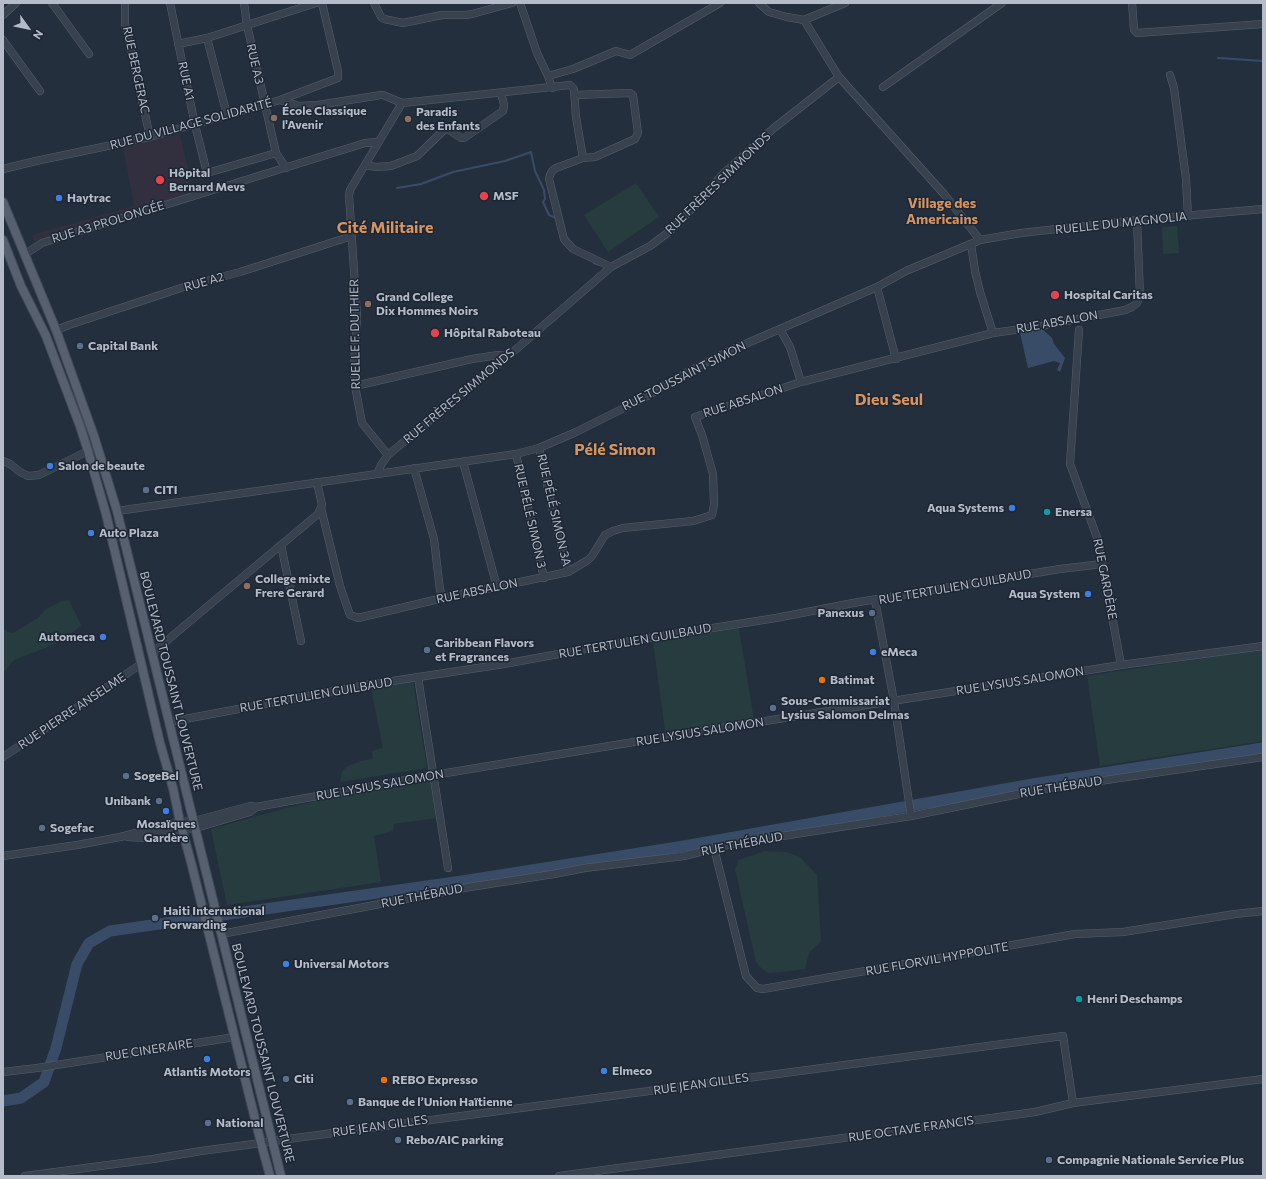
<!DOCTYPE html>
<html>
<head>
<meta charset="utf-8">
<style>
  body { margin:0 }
  #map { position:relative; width:1266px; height:1179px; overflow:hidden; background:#242f3e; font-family:Commissioner,sans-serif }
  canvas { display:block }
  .frame { position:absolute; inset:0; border:4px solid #b4bcc9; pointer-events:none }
  .north { position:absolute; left:8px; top:8px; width:40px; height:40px; -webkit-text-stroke:3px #1d2633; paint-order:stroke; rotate:123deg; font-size:11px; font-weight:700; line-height:16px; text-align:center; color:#b4bcc9 }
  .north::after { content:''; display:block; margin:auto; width:14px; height:18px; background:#b4bcc9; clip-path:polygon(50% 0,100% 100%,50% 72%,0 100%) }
</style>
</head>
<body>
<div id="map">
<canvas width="1266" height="1179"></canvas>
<div class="frame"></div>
<div class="north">N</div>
</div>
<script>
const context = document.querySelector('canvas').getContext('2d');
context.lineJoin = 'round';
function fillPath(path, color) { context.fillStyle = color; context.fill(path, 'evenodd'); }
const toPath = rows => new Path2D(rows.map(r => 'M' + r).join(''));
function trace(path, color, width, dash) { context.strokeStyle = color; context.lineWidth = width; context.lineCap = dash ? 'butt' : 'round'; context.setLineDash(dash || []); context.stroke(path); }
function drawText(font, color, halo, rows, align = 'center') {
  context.font = font + ' Commissioner,sans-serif'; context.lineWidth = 3; context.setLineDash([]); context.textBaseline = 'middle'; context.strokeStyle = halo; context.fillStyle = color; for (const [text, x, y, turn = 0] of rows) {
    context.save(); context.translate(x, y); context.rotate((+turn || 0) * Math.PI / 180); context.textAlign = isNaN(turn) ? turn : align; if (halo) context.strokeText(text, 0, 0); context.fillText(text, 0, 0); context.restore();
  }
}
const medical = toPath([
  [180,134,193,193,34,241,32,235,134,206,123,147]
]);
const green = toPath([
  [636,183,659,217,608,252,584,215],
  [1177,226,1179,253,1163,254,1162,227],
  [69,600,81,625,80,627,55,644,14,660,3,673,3,628,7,632,13,633,38,618,46,609,62,601],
  [739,628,754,720,665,731,653,642],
  [1263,649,1263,741,1100,766,1087,676],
  [413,681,427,768,340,782,342,771,348,766,361,761,373,759,372,751,383,748,371,688],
  [431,781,437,818,394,824,393,831,374,836,381,882,227,905,211,829,283,809,335,796],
  [765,851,785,852,800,857,817,875,821,941,809,953,805,969,780,972,768,973,761,968,756,962,735,869,739,860]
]);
const water = toPath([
  [1039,326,1052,338,1054,344,1065,358,1060,372,1057,370,1060,363,1054,361,1028,368,1020,333]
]);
const stream = toPath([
  [1218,58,1263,61],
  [397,188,421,184,453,172,505,161,531,152,535,171,544,190,545,199,543,202,549,215,556,218,557,219],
  [594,263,599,265]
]);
const river = toPath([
  [3,1101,21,1098,44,1082,56,1048,77,964,89,943,110,931,462,881,684,846,1033,784,1263,748]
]);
const minor = toPath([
  [52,3,89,54],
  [125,3,125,24,150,137],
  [170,3,195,125,207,173,276,153],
  [244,3,247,25,276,153,286,168],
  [374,3,381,17,384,19,403,23,442,15,466,15,472,14,512,3],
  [520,3,537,53,548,76,552,88],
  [759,3,769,12,787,17,804,20],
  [1132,3,1134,30,1137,33,1263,24],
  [3,15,16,3],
  [804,20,839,77,944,194,980,240],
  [804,20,845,3],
  [207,38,227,115],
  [3,40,40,91],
  [178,44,207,38,316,3],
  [1170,75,1174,88,1186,179,1188,216],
  [548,76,573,69,616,51,630,55,720,3],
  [883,87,1002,3],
  [575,95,630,93,633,95,638,133,635,139,595,157,583,158,556,168,552,171,550,175,549,179,564,239,573,249,611,267],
  [280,100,338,78,338,71,322,3],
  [365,165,376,167,391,166,417,156,446,128,461,138,464,138,503,111,504,105,501,93],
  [3,169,36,161,150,137,280,100,299,106,318,105,381,95,383,95,402,103],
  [971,244,975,271,980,292,993,333],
  [24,255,42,243,365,143,378,142],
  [877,287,896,359],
  [780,329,790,347,801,382],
  [56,330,69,325,187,286,240,272,352,236],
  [1079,330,1070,464,1098,540,1121,665],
  [355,386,472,359,498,355,507,356],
  [539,448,551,503,568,572],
  [516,454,544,578],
  [388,455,362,423,355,386,354,366,357,316,349,195,350,190,402,103,570,85,574,89,576,117,583,158],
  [3,461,10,464,20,472,28,476,39,475,88,451],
  [463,462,497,587],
  [414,468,434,539,440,590,443,598],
  [377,474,516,454,539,448,576,432,642,399,693,369,729,351,877,287,906,271,980,240,1021,233,1137,220,1263,209],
  [321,508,340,586,350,615,358,618,443,598,568,572,588,560,592,556,605,535,613,531,623,528,693,521,712,515,714,505,713,474,702,435,695,417,801,382,993,333,1036,327,1125,310,1132,307,1137,303,1140,296,1137,220],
  [117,511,377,474,381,465,388,455,514,351,611,267,650,246,670,231,706,195,721,176,774,128,839,77],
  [281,545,301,641],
  [875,600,894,701,911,816],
  [152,653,318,514,322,505,317,482],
  [418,677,448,868],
  [169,722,366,685,504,664,624,642,776,618,853,603,1060,569,1102,564],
  [3,757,141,664],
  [128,837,144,838,182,829,196,828,250,812,256,807],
  [714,848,746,976,757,988,763,989,1075,934,1123,932,1235,914,1263,911],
  [3,856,77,845,120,837,180,822,194,821,250,806,256,807,434,775,670,736,1121,665,1263,646],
  [221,934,470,887,554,874,585,868,684,856,731,844,911,816,1038,790,1263,757],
  [3,1072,37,1068,235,1037],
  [25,1176,153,1159,201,1151,261,1143,273,1141,1063,1036,1073,1103],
  [559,1176,933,1126,1035,1112,1073,1103,1263,1079]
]);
const major = toPath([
  [3,202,56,330,94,436,117,511,281,1176],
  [3,240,21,286,46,336,80,426,88,451,106,514,160,743,173,788,180,822,191,862,261,1143,270,1176]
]);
const markers = [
  [274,118,4,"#8d6e63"],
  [408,119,4,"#8d6e63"],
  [160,180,5,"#e0444e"],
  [484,196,5,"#e0444e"],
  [59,198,4,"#3f7fe0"],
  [1055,295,5,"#e0444e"],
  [368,304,4,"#8d6e63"],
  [435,333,5,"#e0444e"],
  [80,346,4,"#5c6f8a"],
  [50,466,4,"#3f7fe0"],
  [146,490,4,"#5c6f8a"],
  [1012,508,4,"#3f7fe0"],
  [1047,512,4,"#0f9aa8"],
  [91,533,4,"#3f7fe0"],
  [247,586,4,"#8d6e63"],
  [1088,594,4,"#3f7fe0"],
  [872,613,4,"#5c6f8a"],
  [103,637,4,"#3f7fe0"],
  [427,650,4,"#5c6f8a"],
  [873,652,4,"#3f7fe0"],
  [822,680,4,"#e8710a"],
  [773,708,4,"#5c6f8a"],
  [126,776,4,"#5c6f8a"],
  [159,801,4,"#5c6f8a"],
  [166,811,4,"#3f7fe0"],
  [42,828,4,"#5c6f8a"],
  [155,918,4,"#5c6f8a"],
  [286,964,4,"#3f7fe0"],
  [1079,999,4,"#0f9aa8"],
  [207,1059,4,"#3f7fe0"],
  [604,1071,4,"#3f7fe0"],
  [286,1079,4,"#5c6f8a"],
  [384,1080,4,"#e8710a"],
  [350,1102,4,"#5c6f8a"],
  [208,1123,4,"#5c6f8a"],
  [398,1140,4,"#5c6f8a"],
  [1049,1160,4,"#5c6f8a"]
];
const streetNames = [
  ["RUE A3",255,64,77],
  ["RUE BERGERAC",136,70,78],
  ["RUE A1",186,81,78],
  ["RUE DU VILLAGE SOLIDARITÉ",191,124,-15],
  ["RUE FRÈRES SIMMONDS",718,183,-44],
  ["RUE A3 PROLONGÉE",108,222,-17],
  ["RUELLE DU MAGNOLIA",1121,223,-6],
  ["RUE A2",204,282,-16],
  ["RUE ABSALON",1057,322,-10],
  ["RUELLE F. DUTHIER",355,334,-91],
  ["RUE TOUSSAINT SIMON",684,376,-27],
  ["RUE FRÈRES SIMMONDS",459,396,-40],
  ["RUE ABSALON",743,401,-18],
  ["RUE PÉLÉ SIMON 3A",554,510,77],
  ["RUE PÉLÉ SIMON 3",530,516,77],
  ["RUE GARDÈRE",1105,579,79],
  ["RUE TERTULIEN GUILBAUD",955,587,-10],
  ["RUE ABSALON",477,591,-12],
  ["RUE TERTULIEN GUILBAUD",635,641,-10],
  ["BOULEVARD TOUSSAINT LOUVERTURE",171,681,76],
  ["RUE LYSIUS SALOMON",1020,681,-9],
  ["RUE TERTULIEN GUILBAUD",316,695,-10],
  ["RUE PIERRE ANSELME",72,711,-34],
  ["RUE LYSIUS SALOMON",700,732,-9],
  ["RUE LYSIUS SALOMON",380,785,-10],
  ["RUE THÉBAUD",1061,787,-9],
  ["RUE THÉBAUD",742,844,-11],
  ["RUE THÉBAUD",422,896,-11],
  ["RUE FLORVIL HYPPOLITE",937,959,-10],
  ["RUE CINERAIRE",149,1050,-9],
  ["BOULEVARD TOUSSAINT LOUVERTURE",263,1053,76],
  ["RUE JEAN GILLES",701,1084,-8],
  ["RUE JEAN GILLES",380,1126,-8],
  ["RUE OCTAVE FRANCIS",911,1129,-8]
];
const poiNames = [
  ["École Classique",282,111],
  ["l'Avenir",282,125],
  ["Paradis",416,112],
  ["des Enfants",416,126],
  ["Hôpital",169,173],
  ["Bernard Mevs",169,187],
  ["MSF",493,196],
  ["Haytrac",67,198],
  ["Hospital Caritas",1064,295],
  ["Grand College",376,297],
  ["Dix Hommes Noirs",376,311],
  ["Hôpital Raboteau",444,333],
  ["Capital Bank",88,346],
  ["Salon de beaute",58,466],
  ["CITI",154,490],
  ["Aqua Systems",1004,508,"right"],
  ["Enersa",1055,512],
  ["Auto Plaza",99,533],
  ["College mixte",255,579],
  ["Frere Gerard",255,593],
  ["Aqua System",1080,594,"right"],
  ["Panexus",864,613,"right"],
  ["Automeca",95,637,"right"],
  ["Caribbean Flavors",435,643],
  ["et Fragrances",435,657],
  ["eMeca",881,652],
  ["Batimat",830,680],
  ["Sous-Commissariat",781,701],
  ["Lysius Salomon Delmas",781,715],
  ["SogeBel",134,776],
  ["Unibank",151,801,"right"],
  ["Mosaïques",166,824,"center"],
  ["Gardère",166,838,"center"],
  ["Sogefac",50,828],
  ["Haiti International",163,911],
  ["Forwarding",163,925],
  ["Universal Motors",294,964],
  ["Henri Deschamps",1087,999],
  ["Elmeco",612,1071],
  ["Atlantis Motors",207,1072,"center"],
  ["Citi",294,1079],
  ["REBO Expresso",392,1080],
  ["Banque de l’Union Haïtienne",358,1102],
  ["National",216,1123],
  ["Rebo/AIC parking",406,1140],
  ["Compagnie Nationale Service Plus",1057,1160]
];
const quarterNames = [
  ["Village des",942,203],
  ["Americains",942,219]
];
const districtNames = [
  ["Cité Militaire",385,228],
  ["Dieu Seul",889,400],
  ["Pélé Simon",615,450]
];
fillPath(medical, '#32303f');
fillPath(green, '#263c3f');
fillPath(water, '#394c67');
trace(stream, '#394c67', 2);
trace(river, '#394c67', 11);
trace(minor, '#565f6c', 8);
trace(major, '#414a57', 10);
trace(minor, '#38414e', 7);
trace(major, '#56606e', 8);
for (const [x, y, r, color] of markers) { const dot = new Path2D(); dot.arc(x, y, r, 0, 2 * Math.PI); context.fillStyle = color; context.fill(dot); trace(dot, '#1d2633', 1.5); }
drawText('12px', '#b4bcc9', '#1d2633', streetNames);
drawText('bold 12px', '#b4bcc9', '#1d2633', poiNames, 'left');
drawText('bold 14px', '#d59563', '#1d2633', quarterNames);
drawText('bold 16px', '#d59563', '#1d2633', districtNames);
</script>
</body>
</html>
